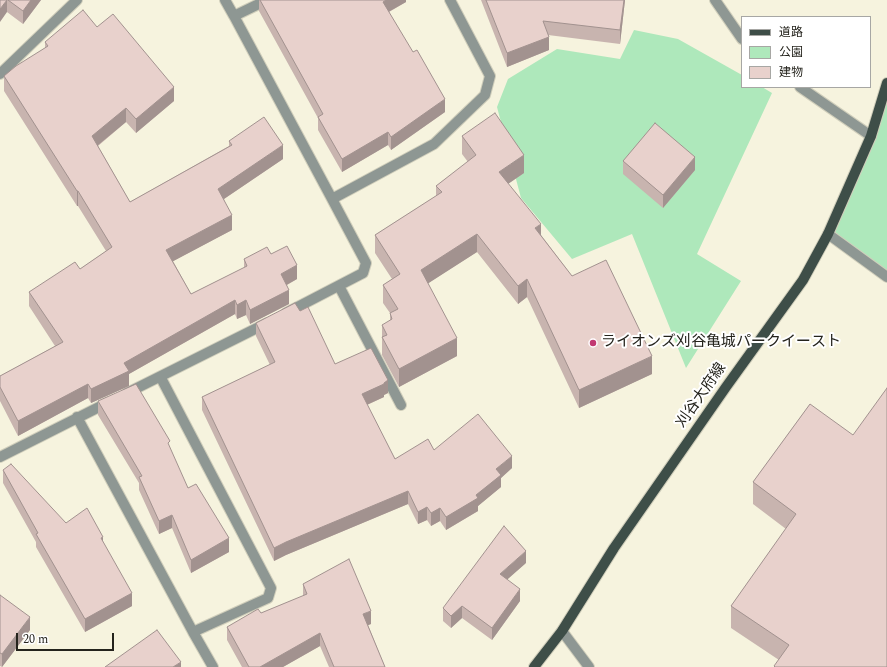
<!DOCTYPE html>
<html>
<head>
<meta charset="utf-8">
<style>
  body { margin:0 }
  #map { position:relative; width:887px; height:667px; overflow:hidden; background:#f6f3de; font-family:Spectral,"Noto Sans JP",serif }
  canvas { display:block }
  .legend { position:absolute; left:741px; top:16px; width:130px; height:72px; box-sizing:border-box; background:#fff; border:1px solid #a7a7a4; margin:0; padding:5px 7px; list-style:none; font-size:12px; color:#24231c }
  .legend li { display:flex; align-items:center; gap:8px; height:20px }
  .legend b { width:20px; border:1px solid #a7a7a4 }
  .scale { position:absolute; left:16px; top:633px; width:98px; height:18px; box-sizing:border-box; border:2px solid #24231c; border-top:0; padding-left:5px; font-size:12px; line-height:14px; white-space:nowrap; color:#24231c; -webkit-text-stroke:3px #fff; paint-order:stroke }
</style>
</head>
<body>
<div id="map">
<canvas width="887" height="667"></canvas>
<ul class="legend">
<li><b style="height:5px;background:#3e4e48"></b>道路</li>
<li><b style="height:11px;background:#aee8bb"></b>公園</li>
<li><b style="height:11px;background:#e8d1cc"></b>建物</li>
</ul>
<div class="scale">20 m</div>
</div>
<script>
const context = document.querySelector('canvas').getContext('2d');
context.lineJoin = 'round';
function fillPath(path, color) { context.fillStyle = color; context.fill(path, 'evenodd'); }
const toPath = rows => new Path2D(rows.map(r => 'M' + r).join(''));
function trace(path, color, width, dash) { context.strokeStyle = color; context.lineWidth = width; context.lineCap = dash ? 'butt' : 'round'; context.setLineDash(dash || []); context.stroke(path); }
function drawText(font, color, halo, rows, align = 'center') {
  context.font = font + ' Spectral,"Noto Sans JP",serif'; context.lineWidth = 4; context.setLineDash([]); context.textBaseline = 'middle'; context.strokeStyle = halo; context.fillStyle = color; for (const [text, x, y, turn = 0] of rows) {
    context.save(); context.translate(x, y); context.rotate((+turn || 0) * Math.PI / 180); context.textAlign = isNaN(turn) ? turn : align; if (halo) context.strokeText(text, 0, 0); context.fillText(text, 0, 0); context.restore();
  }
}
const green = toPath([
  [634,30,678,39,742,75,742,87,762,87,772,93,697,254,741,281,686,368,632,234,572,259,521,198,497,107,508,79,557,49,620,59],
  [887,83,887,277,828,234]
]);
const minor = toPath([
  [225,0,234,16],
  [267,0,234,16,332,199,434,144,485,95,490,76,450,0],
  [715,0,742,39],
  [0,74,77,0],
  [800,87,871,136],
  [828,234,887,277],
  [339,286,401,405],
  [286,313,363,273,366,263,332,199],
  [127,393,267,323],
  [77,417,193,632,268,598,271,588,161,378],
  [0,457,109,402],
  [562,631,589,667],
  [193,632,213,667]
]);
const major = toPath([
  [534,667,562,631,614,548,726,387,803,280,828,234,871,136,887,83]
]);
const wall = toPath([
  [0,0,41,0,23,24,7,12],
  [259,0,406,0,406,2,389,12,445,112,391,150,388,145,342,172,318,130,318,118,259,11],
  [481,0,625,0,620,44,548,35,549,50,507,67],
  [97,27,174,101,136,133,126,122,98,146,130,202,229,146,229,141,283,159,224,199,232,230,173,261,191,294,244,268,244,259,271,254,297,279,287,285,289,304,250,324,246,315,237,319,235,314,129,374,129,386,91,403,88,398,18,436,0,401,0,376,55,346,29,306,29,292,80,269,106,251,78,206,77,206,4,91,4,76,45,48,45,42],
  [462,136,524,173,508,184,541,235,572,276,652,374,579,408,527,297,518,304,477,252,428,283,457,356,399,387,382,355,382,325,390,321,390,313,383,303,383,285,392,279,375,253,375,235,436,196,436,186,468,162,462,154],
  [623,161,695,170,663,208,623,174],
  [300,311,335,364,388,393,384,395,384,397,367,405,395,459,434,450,512,468,501,478,501,487,478,506,478,511,446,530,440,521,431,526,427,520,418,524,408,504,286,555,274,561,202,410,202,397,270,365,256,336,256,323],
  [98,401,188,488,229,552,191,573,172,528,159,534,139,490,139,483,98,415],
  [810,404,887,667,774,667,779,660,731,628,731,606,786,529,753,504,753,482],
  [3,470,66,523,103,543,132,606,85,632,36,547,36,542,3,483],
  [526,563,507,579,520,601,492,640,462,618,451,628,443,621,443,608],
  [303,584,371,624,368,625,385,667,329,667,320,646,283,667,242,667,227,640,227,627,303,596],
  [0,595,30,630,2,667,0,666]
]);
const shadedWall = toPath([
  [7,0,7,12,0,22,0,9],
  [31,0,41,0,23,24,23,11],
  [386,0,406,0,406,2,383,15,383,2],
  [624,0,625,0,620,44,620,30],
  [549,37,549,50,507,67,507,53],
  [174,87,174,101,136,133,136,119],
  [445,99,445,112,391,150,391,137],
  [126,108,126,122,92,150,92,136],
  [388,132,388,145,342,172,342,159],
  [283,145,283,159,218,203,218,189],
  [524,155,524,173,499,190,499,172],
  [695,157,695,170,663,208,663,195],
  [77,191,78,191,78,206,77,206],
  [232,215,232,230,166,265,166,250],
  [541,224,541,242,535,228],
  [477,234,477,252,421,288,421,270],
  [297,265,297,279,281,288,281,274],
  [527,279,527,297,518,304,518,286],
  [289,290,289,304,250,324,250,310],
  [235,300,235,314,129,374,129,386,91,403,91,389,124,363],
  [246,300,246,315,237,319,237,305],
  [457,338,457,356,399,387,399,369],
  [652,356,652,374,579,408,579,390],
  [388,380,388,393,384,395,384,397,362,407,362,394],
  [88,384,88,398,18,436,18,421],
  [512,456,512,468,501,478,501,487,478,506,478,511,446,530,446,517,476,495,496,469],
  [408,491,408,504,286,555,274,561,274,548,286,542],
  [427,507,427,520,418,524,418,512],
  [440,508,440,521,431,526,431,513],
  [172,515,172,528,159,534,159,521],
  [103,537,103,550,101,538],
  [229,538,229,552,191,573,191,560],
  [526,551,526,563,500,586,500,574],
  [520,589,520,601,492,640,492,628],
  [132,593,132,606,85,632,85,619],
  [462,606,462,618,451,628,451,616],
  [371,611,371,624,363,627,363,614],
  [30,617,30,630,2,667,2,654],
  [320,633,320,646,283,667,260,667],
  [181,662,181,667,173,667]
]);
const building = toPath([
  [0,0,7,0,0,9,0,0],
  [8,0,31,0,23,11,8,0],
  [260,0,386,0,383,2,413,52,417,50,445,99,391,137,388,132,342,159,318,117,323,114,260,0],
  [486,0,624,0,620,30,543,21,549,37,507,53,486,0],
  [83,10,97,27,113,14,174,87,136,119,126,108,92,136,130,202,232,145,229,141,264,117,283,145,218,189,232,215,166,250,191,294,247,266,244,259,267,247,271,254,287,246,297,265,281,274,289,290,250,310,246,300,237,305,235,300,124,363,129,371,91,389,88,384,18,421,0,387,0,376,63,342,29,292,75,262,80,269,112,247,78,191,77,191,4,76,16,66,48,46,45,42,83,10],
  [495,113,524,155,499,172,541,224,535,228,572,276,606,260,652,356,579,390,527,279,518,286,477,234,421,270,457,338,399,369,382,337,387,335,382,325,392,319,390,313,398,309,383,285,400,274,375,235,442,192,436,186,476,155,462,136,495,113],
  [655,123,695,157,663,195,623,161,655,123],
  [295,303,300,311,308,307,335,364,371,348,388,380,384,383,384,384,362,394,395,459,428,439,434,450,478,414,512,456,496,469,501,475,476,495,478,498,446,517,440,508,431,513,427,507,418,512,408,491,286,542,274,548,202,397,275,362,256,323,295,303],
  [136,384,170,441,168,443,188,488,196,484,229,538,191,560,172,515,159,521,139,477,142,476,98,401,136,384],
  [887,388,887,667,775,667,774,666,789,645,731,606,796,514,753,482,810,404,853,435,887,388],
  [11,464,66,523,87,508,103,537,101,538,132,593,85,619,36,534,38,533,3,470,11,464],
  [504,526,526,551,500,574,520,589,492,628,462,606,451,616,443,608,504,526],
  [349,559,371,611,363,614,385,667,334,667,320,633,260,667,249,667,227,627,258,609,261,613,307,594,303,584,349,559],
  [0,595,30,617,2,654,0,653,0,595],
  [157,630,181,662,173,667,105,667,157,630]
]);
const markers = [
  [593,343,4,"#c23871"]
];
const poiNames = [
  ["ライオンズ刈谷亀城パークイースト",601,343]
];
const streetNames = [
  ["刈谷大府線",702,396,-55]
];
fillPath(green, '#aee8bb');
trace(minor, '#d0cebb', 12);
trace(major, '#d0cebb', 12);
trace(minor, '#8e9793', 10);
trace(major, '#3e4e48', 10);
fillPath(wall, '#c8b4af');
fillPath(shadedWall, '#a2928f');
fillPath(building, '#e8d1cc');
trace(building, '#a2928f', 1);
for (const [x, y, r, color] of markers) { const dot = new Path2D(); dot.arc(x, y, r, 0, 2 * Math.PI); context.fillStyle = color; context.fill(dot); trace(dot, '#fff', 1.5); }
drawText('15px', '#24231c', '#fff', poiNames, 'left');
drawText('15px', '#24231c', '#fff', streetNames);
</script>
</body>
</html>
